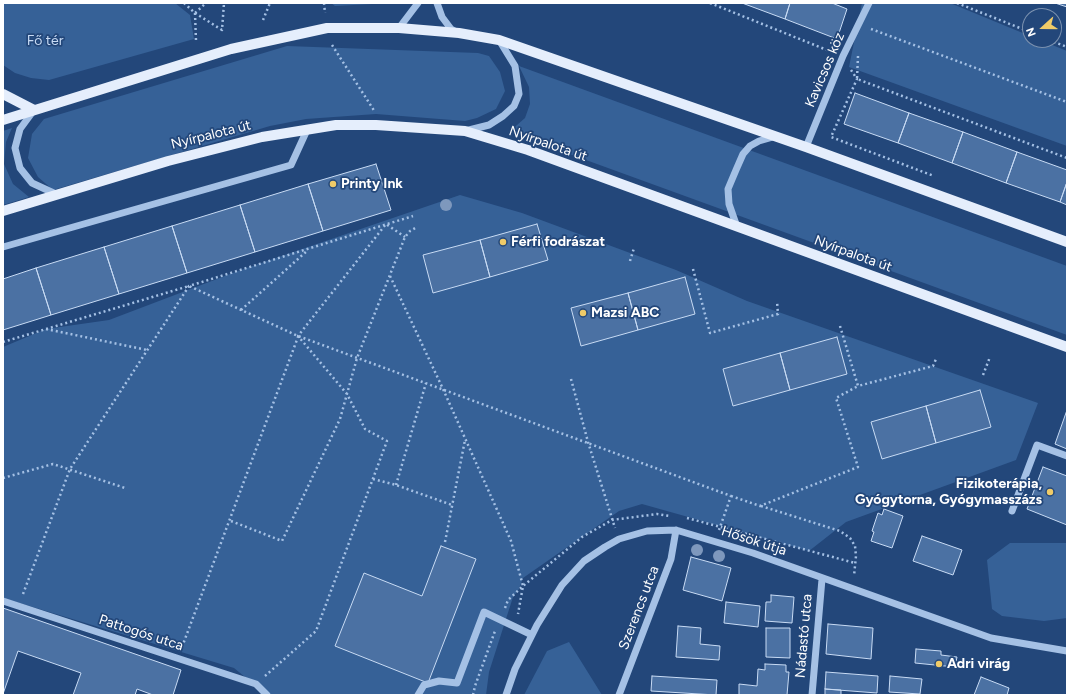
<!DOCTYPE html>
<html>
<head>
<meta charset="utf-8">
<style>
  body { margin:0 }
  #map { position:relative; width:1070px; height:698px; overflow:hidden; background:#23477a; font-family:Figtree,sans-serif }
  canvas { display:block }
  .frame { position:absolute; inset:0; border:4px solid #fff; pointer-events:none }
  .north { position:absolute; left:1022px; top:8px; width:40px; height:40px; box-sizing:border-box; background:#23477a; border:1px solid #7b91af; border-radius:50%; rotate:249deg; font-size:11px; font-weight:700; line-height:16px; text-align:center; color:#fff }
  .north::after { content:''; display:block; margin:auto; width:14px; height:18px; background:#f0cb68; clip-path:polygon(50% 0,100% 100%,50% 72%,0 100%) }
</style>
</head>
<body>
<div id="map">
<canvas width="1070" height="698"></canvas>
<div class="frame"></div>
<div class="north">N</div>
</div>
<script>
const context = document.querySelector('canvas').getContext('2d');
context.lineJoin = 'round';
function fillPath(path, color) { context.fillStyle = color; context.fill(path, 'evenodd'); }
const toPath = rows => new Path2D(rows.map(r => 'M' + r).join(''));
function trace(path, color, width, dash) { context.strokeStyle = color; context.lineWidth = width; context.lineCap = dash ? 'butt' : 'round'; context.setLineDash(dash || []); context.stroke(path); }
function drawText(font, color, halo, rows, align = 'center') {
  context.font = font + ' Figtree,sans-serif'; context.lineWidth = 3.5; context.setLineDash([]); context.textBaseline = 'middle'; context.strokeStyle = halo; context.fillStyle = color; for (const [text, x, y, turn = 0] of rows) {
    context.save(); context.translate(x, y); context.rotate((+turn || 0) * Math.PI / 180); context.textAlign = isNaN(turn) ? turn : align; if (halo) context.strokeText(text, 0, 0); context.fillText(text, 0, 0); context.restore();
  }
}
const green = toPath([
  [3,3,175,3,190,15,194,39,49,80,31,78,15,73,3,65],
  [331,3,391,3,335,6],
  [862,3,950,3,1030,36,1030,40,1040,40,1067,51,1067,146,849,67],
  [287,46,478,53,489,56,500,72,505,91,496,109,477,118,465,121,376,114,306,119,270,126,53,190,38,177,28,158,32,134,44,119],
  [519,66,1067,266,1067,335,509,132,525,118,530,104,529,87],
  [12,128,6,142,4,164,13,184,29,197,3,205,3,131],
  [460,195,522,213,676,270,747,301,1038,403,1016,460,846,522,809,551,642,504,619,511,523,578,519,589,513,597,489,672,486,695,267,695,234,668,3,598,3,347,46,329,109,320,238,271],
  [1010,543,1067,543,1067,618,1044,621,1002,616,992,609,987,560],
  [569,642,602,695,524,695,547,651]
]);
const building = toPath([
  [742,3,790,3,785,19,742,3],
  [790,3,832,3,847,9,837,39,785,19,790,3],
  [1055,3,1067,3,1067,7,1055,3],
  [855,93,909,113,898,143,844,124,855,93],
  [909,113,963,132,952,163,898,143,909,113],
  [963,132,1017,152,1006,183,952,163,963,132],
  [1017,152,1067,170,1067,182,1060,202,1006,183,1017,152],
  [376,164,391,210,323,231,308,184,376,164],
  [1067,182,1067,205,1060,202,1067,182],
  [308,184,323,231,255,252,240,205,308,184],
  [240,205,255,252,187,273,172,226,240,205],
  [537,224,548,260,490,277,480,240,537,224],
  [172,226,187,273,119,294,104,247,172,226],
  [480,240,490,277,433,293,423,255,480,240],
  [104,247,119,294,51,315,36,268,104,247],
  [36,268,51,315,3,330,3,279,36,268],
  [685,277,695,314,638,330,628,293,685,277],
  [628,293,638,330,581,346,571,308,628,293],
  [837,337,847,374,790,390,780,353,837,337],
  [780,353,790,390,733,406,723,369,780,353],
  [980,390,991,427,936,443,926,406,980,390],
  [926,406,936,443,882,459,871,422,926,406],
  [1067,410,1067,449,1055,444,1067,410],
  [1043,467,1067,476,1067,525,1027,509,1043,467],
  [884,509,903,516,892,548,871,541,874,532,872,531,878,513,882,515,884,509],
  [922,536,962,550,953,575,913,561,922,536],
  [441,546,476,559,428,683,335,646,364,573,422,596,441,546],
  [691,557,731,568,722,601,683,590,691,557],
  [771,595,794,597,792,623,765,621,766,602,771,602,771,595],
  [726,602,760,606,758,627,724,623,726,602],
  [3,608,181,670,173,695,153,695,137,689,135,695,73,695,81,673,18,651,3,694,3,608],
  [828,624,873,628,871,659,826,654,828,624],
  [678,626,701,628,700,644,720,646,719,660,676,657,678,626],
  [766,628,790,628,790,658,766,657,766,628],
  [916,649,941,651,941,655,957,657,955,667,915,663,916,649],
  [765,664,786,665,786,672,789,672,787,695,739,695,739,684,757,686,758,669,765,670,765,664],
  [826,672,878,676,877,693,825,689,826,672],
  [652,676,717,680,716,695,651,691,652,676],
  [890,676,922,679,920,694,889,692,890,676],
  [981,677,1009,688,1007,695,974,695,981,677],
  [825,689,841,690,841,695,825,695,825,689]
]);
const path = toPath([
  [184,3,195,13,206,3],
  [324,3,325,13],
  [710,3,832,52],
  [957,3,1030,32],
  [195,13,222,30,224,3],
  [195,13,196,41],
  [263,20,270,3],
  [871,29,1067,102],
  [1049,40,1067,47],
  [332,45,375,112],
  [858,56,857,79,1067,158],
  [851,70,857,79,831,137,934,176],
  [630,261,634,248],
  [693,269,710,333,778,314,777,301],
  [390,276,443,389,511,541,523,586,518,614],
  [241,310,308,250],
  [840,326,858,386,933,366,936,359],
  [46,329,147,350],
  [3,342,189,286,298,336,731,496,719,530],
  [983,375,990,357],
  [571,379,588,442,615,528],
  [3,478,53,464,125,488],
  [373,479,396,485,452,505],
  [396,485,426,383],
  [731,496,760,506,858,467,836,398,858,386],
  [761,506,840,531,850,538,855,546,856,556,854,576],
  [687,518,855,563],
  [231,521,282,541,340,419,357,358,405,237,410,231,417,227],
  [445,542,465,440],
  [23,594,70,469,189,286,413,216],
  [505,608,508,600,523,586,582,537,612,520,657,514,670,516],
  [182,647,298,337],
  [265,676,316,631,387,441,365,429,347,394,298,336,386,224,405,237],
  [473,695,475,686,495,631]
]);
const minor = toPath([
  [437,3,442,17,451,29,456,32],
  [399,28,418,3],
  [34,110,20,129,15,148,20,168,32,183,58,195],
  [465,131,489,125,503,116,514,106,519,94,515,66,499,40],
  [806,147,843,56,869,3],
  [737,227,729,204,728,189,736,170,743,154,750,146,759,141,773,137],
  [3,247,291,165,307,130],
  [1012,511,1037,445,1067,456],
  [3,601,256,684,267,695],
  [418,695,424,685,439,681,457,683,484,612,532,635],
  [506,695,515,669,537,625,562,585,584,561,605,547,619,539,647,531,676,530,753,553,991,638,1067,651],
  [619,695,671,559,676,530],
  [812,695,822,579]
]);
const major = toPath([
  [3,94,34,110],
  [3,120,231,49,327,28,399,28,459,33,499,40,806,147,1067,242],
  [3,211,168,161,262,137,336,125,376,125,465,131,528,150,1067,347]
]);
const trees = [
  [446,205],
  [697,550],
  [719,556]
];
const markers = [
  [333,184,4,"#f0cb68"],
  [503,242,4,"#f0cb68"],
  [583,313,4,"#f0cb68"],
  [1050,492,4,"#f0cb68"],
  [939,664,4,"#f0cb68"]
];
const parkNames = [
  ["Fő tér",45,41]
];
const streetNames = [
  ["Kavicsos köz",825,70,-67],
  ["Nyírpalota út",211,135,-14],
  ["Nyírpalota út",548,144,19],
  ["Nyírpalota út",853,254,20],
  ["Hősök útja",754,541,18],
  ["Szerencs utca",639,608,-69],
  ["Pattogós utca",141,633,18],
  ["Nádastó utca",804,636,-85]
];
const poiNames = [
  ["Printy Ink",341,184],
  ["Férfi fodrászat",511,242],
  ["Mazsi ABC",591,313],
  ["Fizikoterápia,",1042,484,"right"],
  ["Gyógytorna, Gyógymasszázs",1042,500,"right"],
  ["Adri virág",947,664]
];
fillPath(green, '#366197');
fillPath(building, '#4b71a3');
trace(building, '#c8dbf4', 1);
trace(path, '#a5c1e5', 2.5, [2, 3]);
trace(minor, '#a5c1e5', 7);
trace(major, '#e5eefc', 10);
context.fillStyle = '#7e98bd';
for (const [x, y] of trees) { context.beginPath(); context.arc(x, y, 6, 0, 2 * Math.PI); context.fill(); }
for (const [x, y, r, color] of markers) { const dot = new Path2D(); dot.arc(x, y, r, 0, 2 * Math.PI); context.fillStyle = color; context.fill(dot); trace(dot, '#23477a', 1.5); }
drawText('14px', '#c8dbf4', '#23477a', parkNames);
drawText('14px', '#fff', '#23477a', streetNames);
drawText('bold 14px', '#fff', '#23477a', poiNames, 'left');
</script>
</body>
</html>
